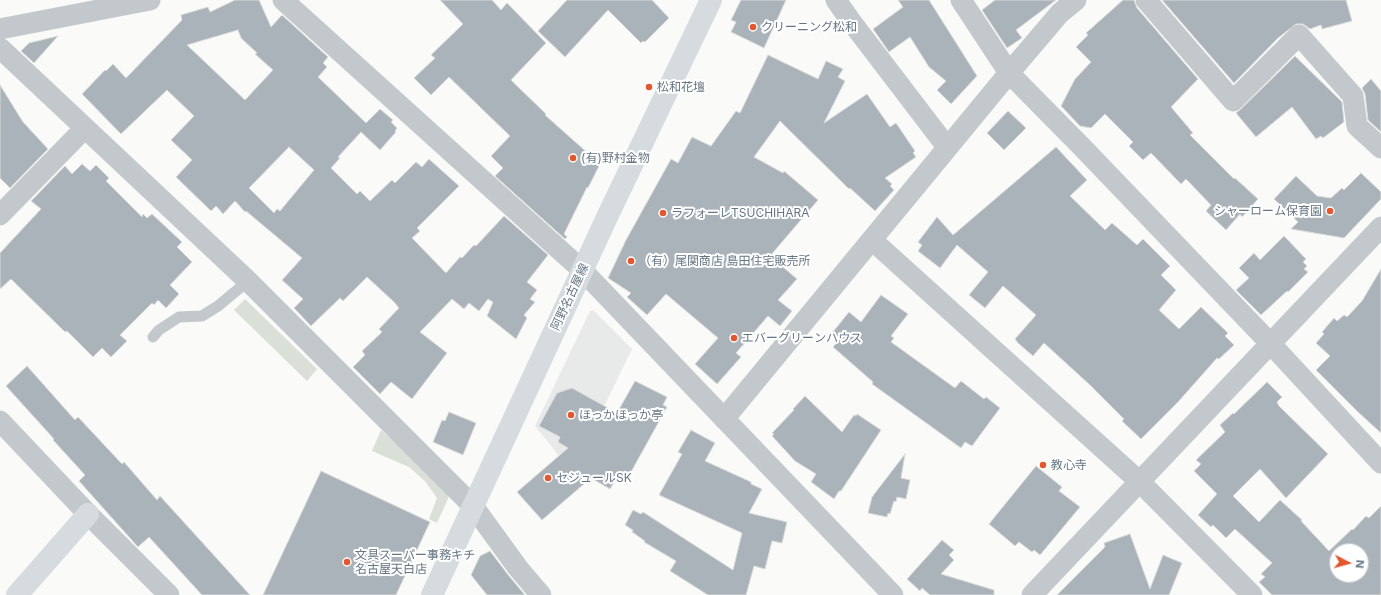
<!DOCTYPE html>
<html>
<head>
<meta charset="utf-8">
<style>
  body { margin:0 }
  #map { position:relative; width:1381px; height:595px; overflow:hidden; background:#fafaf8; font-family:Inter,sans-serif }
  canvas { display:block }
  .north { position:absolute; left:1329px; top:543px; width:40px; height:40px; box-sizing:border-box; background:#fff; border:1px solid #c1c8cd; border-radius:50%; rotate:96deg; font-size:11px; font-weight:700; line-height:16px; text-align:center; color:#657683 }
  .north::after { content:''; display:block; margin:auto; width:14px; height:18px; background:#e4572e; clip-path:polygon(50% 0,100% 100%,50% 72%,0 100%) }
</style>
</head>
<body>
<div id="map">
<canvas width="1381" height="595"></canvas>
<div class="north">N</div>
</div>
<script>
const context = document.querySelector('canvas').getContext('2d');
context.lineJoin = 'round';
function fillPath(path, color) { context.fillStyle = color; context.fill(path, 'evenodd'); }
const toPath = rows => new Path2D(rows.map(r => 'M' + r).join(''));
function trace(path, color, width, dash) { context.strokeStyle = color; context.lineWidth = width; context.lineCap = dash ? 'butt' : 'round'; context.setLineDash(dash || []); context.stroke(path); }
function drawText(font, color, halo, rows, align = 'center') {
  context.font = font + ' Inter,"Noto Sans JP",sans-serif'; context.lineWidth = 4; context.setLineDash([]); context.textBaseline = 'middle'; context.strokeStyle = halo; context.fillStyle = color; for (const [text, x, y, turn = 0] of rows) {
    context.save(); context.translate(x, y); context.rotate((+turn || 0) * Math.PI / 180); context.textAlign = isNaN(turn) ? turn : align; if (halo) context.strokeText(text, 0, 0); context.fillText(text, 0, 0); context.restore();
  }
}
const built = toPath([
  [593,310,632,349,572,472,535,426,590,311]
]);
const green = toPath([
  [245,299,317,369,307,381,234,310],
  [381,430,451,492,437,523,429,519,437,498,425,481,409,467,372,451]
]);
const building = toPath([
  [235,0,259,0,271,27,282,15,328,57,323,63,327,67,318,77,366,123,380,109,393,120,391,122,397,128,395,131,396,132,380,150,361,132,338,157,340,158,331,168,357,194,360,191,370,201,392,180,395,183,416,162,422,167,429,159,459,186,417,228,420,231,412,238,446,273,460,257,462,258,474,245,476,246,504,216,548,255,527,282,537,290,530,299,535,302,524,315,527,318,516,339,487,316,493,302,488,299,479,311,469,303,464,309,452,299,420,332,447,353,412,399,391,382,380,394,353,367,365,355,362,351,382,332,379,329,399,308,394,302,367,277,343,301,340,298,311,326,294,308,303,299,282,280,302,258,246,211,245,212,235,201,223,214,216,206,211,211,176,177,192,160,171,140,194,116,167,90,121,134,82,94,105,70,106,71,113,64,126,78,182,20,181,15,208,7,210,12,235,0],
  [238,30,241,38,257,53,255,54,273,70,245,100,187,45,238,30],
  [289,147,314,170,280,211,277,209,274,213,249,188,289,147],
  [440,0,492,0,501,10,507,3,546,43,511,80,546,114,545,115,600,164,588,188,587,187,564,234,567,237,565,239,495,176,503,168,491,156,510,136,449,77,431,95,414,78,435,58,431,55,463,24,440,0],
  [567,0,652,0,669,18,645,42,643,41,641,43,608,10,565,57,538,31,567,0],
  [741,0,786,0,764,48,731,32,736,22,731,20,741,0],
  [898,0,929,0,977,76,951,104,937,90,946,81,929,67,910,37,889,52,873,29,903,7,898,0],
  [995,0,1056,0,1016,30,1022,38,1007,48,982,10,995,0],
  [1123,0,1134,0,1137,8,1198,79,1171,107,1193,133,1190,135,1234,179,1235,178,1258,199,1242,217,1240,214,1226,230,1206,211,1211,205,1186,179,1181,184,1151,153,1143,160,1129,146,1133,142,1105,114,1091,128,1080,126,1061,106,1075,79,1091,62,1076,47,1088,35,1086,33,1123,0],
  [1162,0,1346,0,1352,21,1322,29,1321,25,1310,29,1303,24,1296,24,1278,38,1234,83,1162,0],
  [58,36,34,63,21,51,29,43,58,36],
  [768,55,818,79,826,61,843,69,838,77,845,81,824,123,867,94,890,127,896,123,915,151,913,153,916,157,885,178,892,184,890,186,894,190,875,211,850,188,849,189,780,121,754,157,783,173,784,171,818,200,770,256,797,279,778,300,792,311,780,326,768,316,736,353,741,357,717,384,695,364,718,338,666,294,647,315,627,297,631,293,608,278,626,240,671,159,678,163,692,137,711,146,736,111,740,113,768,55],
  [1295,56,1342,102,1344,122,1323,138,1321,136,1316,139,1292,107,1256,137,1236,113,1241,109,1295,56],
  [1371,79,1381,91,1381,132,1368,120,1365,94,1362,88,1371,79],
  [0,85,23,122,48,149,10,188,0,178,0,85],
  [1008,111,1026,128,1004,150,987,133,1008,111],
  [1056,147,1087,180,1070,196,1105,230,1112,223,1137,245,1143,239,1170,266,1161,275,1176,290,1159,310,1179,329,1201,307,1228,333,1225,336,1234,345,1219,359,1217,358,1178,402,1141,439,1122,421,1124,419,1090,385,1044,343,1033,356,1018,343,1015,339,1036,315,1003,286,985,308,969,295,988,272,957,245,940,268,918,251,922,245,918,242,937,217,953,235,1056,147],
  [82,164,90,171,96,165,109,178,106,181,142,217,143,214,147,218,152,214,182,242,177,247,192,262,170,285,179,294,166,308,158,300,154,305,152,303,120,335,127,341,111,357,102,348,93,357,67,331,65,332,11,279,0,289,0,253,41,209,31,201,65,166,72,174,82,164],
  [1361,173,1381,192,1381,199,1344,238,1291,229,1298,222,1274,199,1296,176,1317,196,1331,198,1342,188,1344,190,1361,173],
  [1284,236,1306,259,1303,262,1307,266,1304,269,1308,272,1288,292,1287,291,1261,315,1236,290,1249,278,1239,268,1254,253,1260,260,1284,236],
  [1381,269,1381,433,1358,412,1316,370,1330,356,1316,343,1324,334,1322,332,1334,318,1337,321,1344,315,1347,317,1362,301,1381,269],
  [881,295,908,314,891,336,894,338,891,342,955,388,961,381,984,399,986,397,1000,408,972,446,965,442,961,448,872,384,873,382,833,347,840,339,832,333,849,312,861,322,881,295],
  [27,366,75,420,78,417,122,464,124,462,157,500,160,496,250,595,202,595,149,537,138,547,79,481,85,475,53,440,54,439,6,386,27,366],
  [635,381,667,397,663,405,667,407,626,481,617,477,610,489,591,478,542,520,517,492,568,448,558,442,560,437,539,426,557,393,572,388,617,413,635,381],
  [1267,382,1282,397,1277,402,1279,406,1328,454,1286,498,1260,469,1233,496,1259,522,1280,500,1302,520,1301,521,1329,551,1352,529,1353,530,1366,516,1369,518,1381,506,1381,595,1272,595,1259,582,1265,577,1261,574,1272,563,1235,529,1226,538,1213,525,1211,527,1198,515,1217,494,1194,471,1201,464,1196,460,1225,432,1220,425,1233,413,1234,414,1267,382],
  [1337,551,1361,551,1361,575,1337,575,1337,551],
  [805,396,842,432,854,415,856,416,857,414,881,430,841,491,839,491,834,499,811,482,816,474,795,461,772,436,774,434,772,433,794,410,793,409,805,396],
  [449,412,476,423,463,455,433,442,442,420,445,421,449,412],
  [691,430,715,443,705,461,751,482,751,484,762,489,749,513,787,522,782,543,772,541,765,569,754,566,746,595,708,595,670,571,676,561,644,542,645,541,632,532,633,530,625,525,633,510,641,514,643,512,733,570,742,533,659,495,682,454,678,452,691,430],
  [905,454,901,478,910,480,906,499,897,497,896,502,894,501,890,514,888,513,887,517,868,513,872,497,905,454],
  [1036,466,1062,487,1059,491,1080,507,1040,555,1034,550,1032,552,1019,542,1015,546,989,524,1036,466],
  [321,471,430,522,396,595,263,595,321,471],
  [1130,534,1150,589,1163,555,1182,563,1169,595,1057,595,1105,547,1104,543,1130,534],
  [942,540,954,550,949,555,954,560,941,574,994,590,994,595,930,595,922,588,920,591,907,579,942,540],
  [490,551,509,576,525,595,487,595,471,575,480,556,490,551]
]);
const lane = toPath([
  [153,337,159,330,179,317,202,316,218,306,248,281]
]);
const street = toPath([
  [283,0,582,270,893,595],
  [836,0,850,20,947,147],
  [961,0,1009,73,1082,147,1270,343,1381,463],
  [1146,0,1233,101,1299,35,1353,96,1357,126,1381,148],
  [0,29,150,0],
  [0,48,248,281,473,506,518,568,541,595],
  [0,215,85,128],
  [872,240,1140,482,1252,595],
  [724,419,1009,73,1060,13,1076,0],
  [0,421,88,514,169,595],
  [1032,595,1381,227]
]);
const secondary = toPath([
  [17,595,88,514],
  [432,595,608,215,711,0]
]);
const markers = [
  [753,27,4,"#e4572e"],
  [649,87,4,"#e4572e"],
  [573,158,4,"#e4572e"],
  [1330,211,4,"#e4572e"],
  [663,213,4,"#e4572e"],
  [631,261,4,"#e4572e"],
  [734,338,4,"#e4572e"],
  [571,415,4,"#e4572e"],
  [1043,465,4,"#e4572e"],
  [548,478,4,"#e4572e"],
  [347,562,4,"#e4572e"]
];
const poiNames = [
  ["クリーニング松和",761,27],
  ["松和花壇",657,87],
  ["(有)野村金物",581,158],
  ["シャーローム保育園",1322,211,"right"],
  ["ラフォーレTSUCHIHARA",671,213],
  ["（有）尾関商店 島田住宅販売所",639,261],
  ["エバーグリーンハウス",742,338],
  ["ほっかほっか亭",579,415],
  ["教心寺",1051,465],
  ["セジュールSK",556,478],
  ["文具スーパー事務キチ",355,555],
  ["名古屋天白店",355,569]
];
const streetNames = [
  ["阿野名古屋線",570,297,-65]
];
fillPath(built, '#e8e9e9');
fillPath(green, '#dadfd7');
fillPath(building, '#aab3b9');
trace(building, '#dcdcda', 1);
trace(lane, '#c3c8cc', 11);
trace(street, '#c3c8cc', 21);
trace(secondary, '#d6dbdf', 22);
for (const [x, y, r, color] of markers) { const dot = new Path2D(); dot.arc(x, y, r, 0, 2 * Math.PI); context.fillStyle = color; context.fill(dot); trace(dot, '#fff', 1.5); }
drawText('12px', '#657683', '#fff', poiNames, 'left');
drawText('12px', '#657683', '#fff', streetNames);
</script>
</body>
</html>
